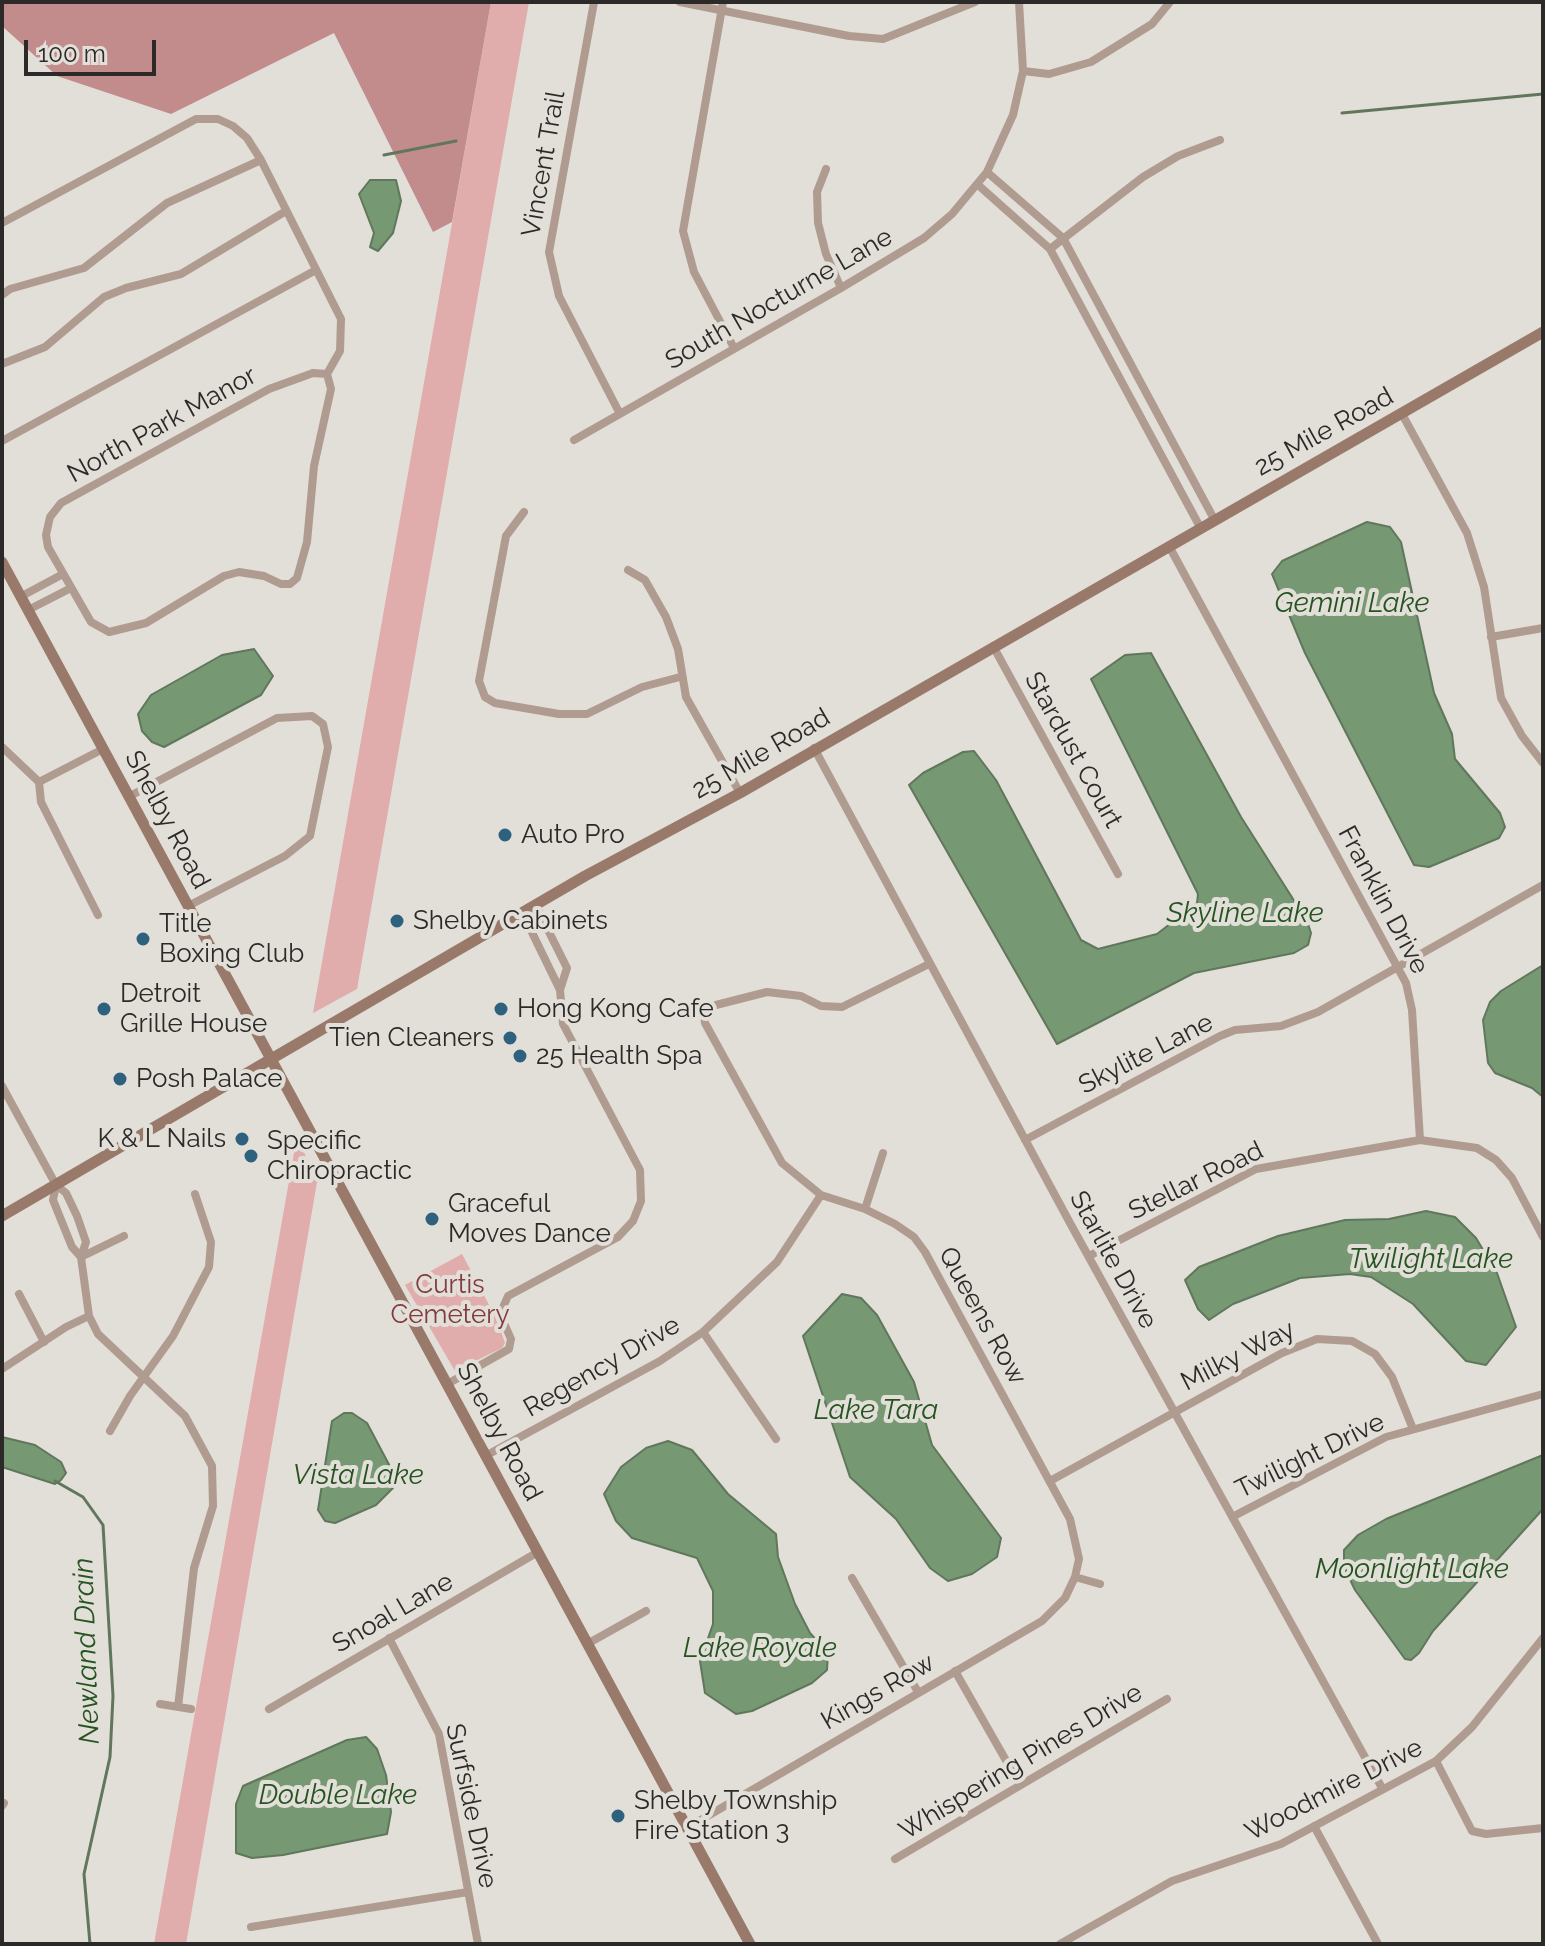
<!DOCTYPE html>
<html>
<head>
<meta charset="utf-8">
<style>
  body { margin:0 }
  #map { position:relative; width:1545px; height:1946px; overflow:hidden; background:#e2ded8; font-family:Raleway,sans-serif }
  canvas { display:block }
  .frame { position:absolute; inset:0; border:4px solid #2c2a28; pointer-events:none }
  .scale { position:absolute; left:24px; top:40px; width:132px; height:36px; box-sizing:border-box; border:4px solid #2c2a28; border-top:0; padding-left:10px; font-size:24px; line-height:28px; white-space:nowrap; color:#2c2a28; -webkit-text-stroke:6px #e2ded8; paint-order:stroke }
</style>
</head>
<body>
<div id="map">
<canvas width="1545" height="1946"></canvas>
<div class="frame"></div>
<div class="scale">100 m</div>
</div>
<script>
const context = document.querySelector('canvas').getContext('2d');
context.lineJoin = 'round';
function fillPath(path, color) { context.fillStyle = color; context.fill(path, 'evenodd'); }
const toPath = rows => new Path2D(rows.map(r => 'M' + r).join(''));
function trace(path, color, width, dash) { context.strokeStyle = color; context.lineWidth = width; context.lineCap = dash ? 'butt' : 'round'; context.setLineDash(dash || []); context.stroke(path); }
function drawText(font, color, halo, rows, align = 'center') {
  context.font = font + ' Raleway,sans-serif'; context.lineWidth = 8; context.setLineDash([]); context.textBaseline = 'middle'; context.strokeStyle = halo; context.fillStyle = color; for (const [text, x, y, turn = 0] of rows) {
    context.save(); context.translate(x, y); context.rotate((+turn || 0) * Math.PI / 180); context.textAlign = isNaN(turn) ? turn : align; if (halo) context.strokeText(text, 0, 0); context.fillText(text, 0, 0); context.restore();
  }
}
const green = toPath([
  [491,2,529,2,357,989,313,1013],
  [297,1136,317,1182,186,1944,154,1944],
  [462,1254,496,1318,505,1343,502,1348,455,1371,405,1285]
]);
const forest = toPath([
  [2,2,491,2,452,222,433,232,334,33,171,114,57,76,2,26]
]);
const water = toPath([
  [370,180,396,180,401,201,393,233,378,251,370,247,374,233,359,194,370,180],
  [1367,522,1390,527,1401,542,1434,693,1452,734,1455,759,1500,813,1505,827,1499,838,1429,867,1414,865,1305,653,1272,574,1282,561,1367,522],
  [254,649,273,676,261,695,164,747,152,742,142,731,138,714,151,695,222,655,254,649],
  [1151,653,1241,817,1307,921,1311,933,1308,945,1294,953,1194,973,1057,1044,909,785,923,773,963,752,974,751,996,780,1081,940,1098,949,1157,934,1197,903,1198,894,1091,679,1125,655,1151,653],
  [1543,965,1543,1097,1532,1088,1495,1073,1488,1063,1483,1020,1490,1002,1501,991,1543,965],
  [1426,1211,1455,1217,1476,1238,1497,1273,1516,1327,1486,1365,1466,1361,1413,1304,1371,1277,1350,1274,1300,1278,1233,1304,1209,1320,1198,1309,1185,1280,1199,1267,1278,1236,1345,1220,1389,1219,1426,1211],
  [842,1294,861,1298,877,1315,914,1382,932,1445,1001,1538,997,1557,972,1574,948,1581,930,1568,896,1519,850,1477,803,1336,842,1294],
  [344,1413,352,1413,367,1423,394,1474,393,1488,376,1505,335,1523,325,1521,318,1510,332,1421,344,1413],
  [2,1437,35,1445,61,1462,66,1473,61,1480,55,1484,2,1467,2,1437],
  [668,1441,692,1450,728,1494,776,1534,778,1557,795,1604,810,1633,828,1653,827,1670,812,1683,752,1711,736,1714,705,1693,700,1661,713,1624,713,1591,697,1558,632,1538,616,1521,604,1494,621,1467,646,1448,668,1441],
  [1543,1455,1543,1509,1433,1631,1419,1653,1411,1660,1405,1659,1355,1590,1344,1567,1344,1550,1358,1535,1386,1519,1543,1455],
  [366,1737,377,1749,386,1775,391,1812,387,1834,283,1855,252,1858,236,1853,236,1804,243,1786,347,1740,366,1737]
]);
const stream = toPath([
  [1342,113,1543,94],
  [384,155,456,141],
  [55,1481,83,1497,103,1525,113,1696,110,1757,84,1874,90,1944]
]);
const street = toPath([
  [594,2,549,252,559,296,620,414],
  [680,2,849,36,883,39,975,2],
  [723,2,683,231,694,272,734,348],
  [1023,71,1049,74,1091,62,1152,24,1170,2],
  [826,169,817,192,818,223,826,254,841,288],
  [987,172,1063,238,1214,519],
  [977,184,1050,249,1200,527],
  [2,223,196,119,218,119,233,126,247,138,261,160,341,319,340,351,327,374],
  [1050,249,1143,177,1178,156,1220,140],
  [2,295,10,289,84,268,167,203,261,160],
  [2,364,45,347,104,297,126,288,181,274,286,211],
  [313,373,327,374,331,389,314,466,307,542,297,578,290,584,281,584,264,576,239,572,224,576,146,623,109,632,91,622,48,547,46,535,50,517,61,503,269,389,313,373],
  [1402,414,1467,533,1484,587,1501,698,1522,736,1543,763],
  [574,440,841,288,924,238,952,214,987,172,1013,115,1023,71,1019,2],
  [2,441,316,270],
  [524,512,506,536,479,681,485,697,495,703,559,714,587,714,642,687,680,677],
  [1169,546,1406,983,1412,1010,1420,1140],
  [628,570,645,580,666,617,678,649,686,697,740,793],
  [20,597,63,574],
  [28,610,71,588],
  [1491,637,1543,628],
  [993,646,1118,874],
  [2,747,39,782,41,802,98,915],
  [814,748,1070,1223,1382,1788],
  [39,782,103,749],
  [130,796,277,718,312,716,323,724,328,747,310,836,285,856,188,906],
  [523,914,560,990,567,968,536,906],
  [2,1086,56,1185,66,1193,77,1216,86,1242,81,1257,89,1316,98,1334,185,1416,212,1466,213,1506,194,1568,178,1707],
  [1025,1140,1220,1036,1235,1030,1281,1026,1318,1012,1543,885],
  [56,1185,53,1200,72,1247,81,1257],
  [865,1209,883,1153],
  [1089,1256,1256,1169,1420,1140,1477,1148,1496,1160,1512,1178,1543,1237],
  [81,1257,124,1236],
  [19,1294,44,1342],
  [703,1332,776,1439],
  [2,1369,66,1327,89,1316],
  [449,1383,509,1349,511,1339,500,1314,508,1296,618,1237,633,1221,641,1201,640,1170,563,1024,560,990],
  [110,1431,130,1396,173,1336,209,1267,211,1242,195,1194],
  [487,1455,660,1361,703,1332,777,1262,821,1195],
  [1050,1481,1282,1353,1317,1339,1352,1341,1375,1354,1392,1377,1413,1429],
  [1234,1516,1386,1437,1543,1394],
  [1075,1577,1100,1584],
  [852,1578,918,1692],
  [389,1638,439,1734,478,1944],
  [587,1644,646,1611],
  [955,1671,1020,1785],
  [160,1704,191,1709],
  [269,1709,538,1552],
  [1436,1761,1472,1831,1486,1834,1543,1828],
  [2,1806,4,1803],
  [1314,1826,1378,1944],
  [687,1828,1042,1621,1065,1598,1075,1577,1079,1559,1070,1519,925,1252,914,1237,895,1224,865,1209,821,1195,782,1163,705,1023,704,1015,716,1005,767,992,801,996,821,1006,842,1007,929,964],
  [895,1859,1167,1699],
  [251,1927,468,1892],
  [1060,1944,1172,1881,1281,1844,1436,1761,1472,1727,1543,1638]
]);
const secondary = toPath([
  [2,562,750,1944],
  [2,1216,585,876,740,793,1543,332]
]);
const markers = [
  [505,835,8,"#2d617d"],
  [397,921,8,"#2d617d"],
  [143,939,8,"#2d617d"],
  [104,1009,8,"#2d617d"],
  [501,1009,8,"#2d617d"],
  [510,1038,8,"#2d617d"],
  [520,1056,8,"#2d617d"],
  [120,1079,8,"#2d617d"],
  [242,1139,8,"#2d617d"],
  [251,1156,8,"#2d617d"],
  [432,1219,8,"#2d617d"],
  [618,1816,8,"#2d617d"]
];
const streetNames = [
  ["Vincent Trail",544,164,-80],
  ["South Nocturne Lane",779,299,-30],
  ["North Park Manor",162,425,-29],
  ["25 Mile Road",1324,432,-29],
  ["Stardust Court",1073,750,61],
  ["25 Mile Road",761,754,-30],
  ["Shelby Road",167,820,62],
  ["Franklin Drive",1383,900,62],
  ["Skylite Lane",1146,1054,-27],
  ["Stellar Road",1196,1181,-26],
  ["Starlite Drive",1113,1260,61],
  ["Queens Row",982,1316,61],
  ["Milky Way",1238,1356,-27],
  ["Regency Drive",602,1367,-30],
  ["Shelby Road",499,1432,62],
  ["Twilight Drive",1310,1456,-26],
  ["Snoal Lane",393,1613,-30],
  ["Kings Row",878,1692,-30],
  ["Whispering Pines Drive",1021,1762,-31],
  ["Woodmire Drive",1334,1790,-27],
  ["Surfside Drive",471,1806,78]
];
const poiNames = [
  ["Auto Pro",521,835],
  ["Shelby Cabinets",413,921],
  ["Title",159,924],
  ["Boxing Club",159,954],
  ["Detroit",120,994],
  ["Grille House",120,1024],
  ["Hong Kong Cafe",517,1009],
  ["Tien Cleaners",494,1038,"right"],
  ["25 Health Spa",536,1056],
  ["Posh Palace",136,1079],
  ["K & L Nails",226,1139,"right"],
  ["Specific",267,1141],
  ["Chiropractic",267,1171],
  ["Graceful",448,1204],
  ["Moves Dance",448,1234],
  ["Shelby Township",634,1801],
  ["Fire Station 3",634,1831]
];
const parkNames = [
  ["Curtis",450,1285],
  ["Cemetery",450,1315]
];
const waterNames = [
  ["Gemini Lake",1352,604],
  ["Skyline Lake",1245,914],
  ["Twilight Lake",1431,1260],
  ["Lake Tara",876,1411],
  ["Vista Lake",358,1476],
  ["Moonlight Lake",1412,1570],
  ["Lake Royale",760,1649],
  ["Newland Drain",87,1651,-92],
  ["Double Lake",338,1796]
];
fillPath(green, '#e0acac');
fillPath(forest, '#c28c8d');
fillPath(water, '#769872');
trace(water, '#60775c', 2);
trace(stream, '#60775c', 3);
trace(street, '#b09b90', 8);
trace(secondary, '#997a6a', 11);
for (const [x, y, r, color] of markers) { const dot = new Path2D(); dot.arc(x, y, r, 0, 2 * Math.PI); context.fillStyle = color; context.fill(dot); trace(dot, '#e2ded8', 3); }
drawText('26px', '#2c2a28', '#e2ded8', streetNames);
drawText('26px', '#2c2a28', '#e2ded8', poiNames, 'left');
drawText('26px', '#813b3f', '#e2ded8', parkNames);
drawText('italic 28px', '#255421', '#e2ded8', waterNames);
</script>
</body>
</html>
